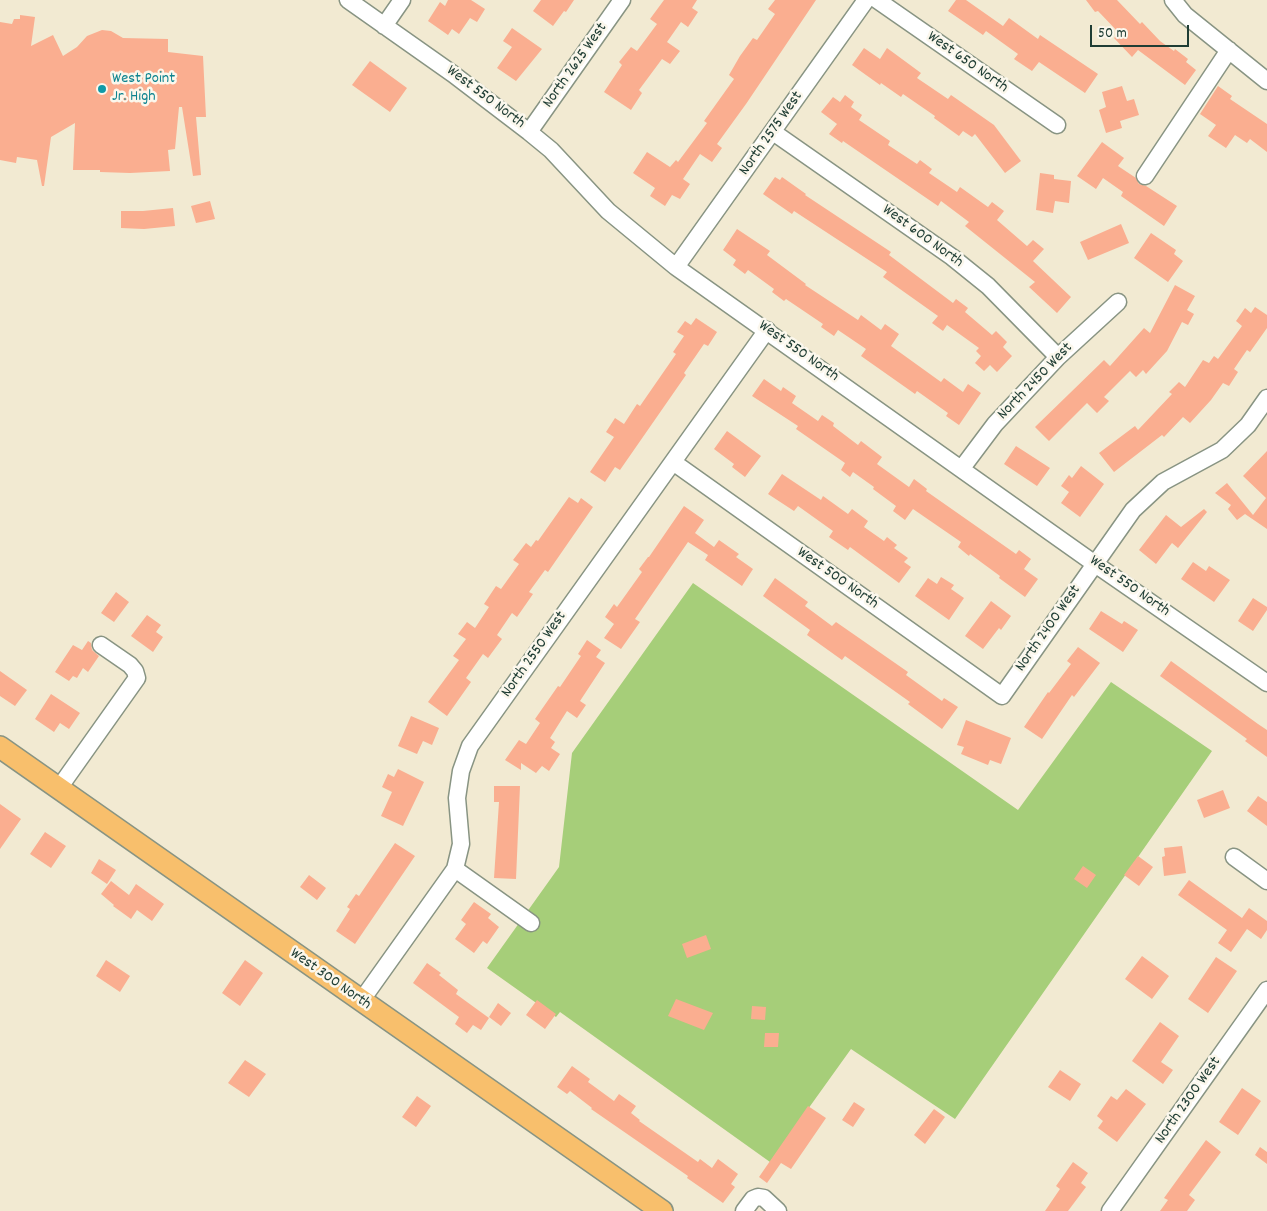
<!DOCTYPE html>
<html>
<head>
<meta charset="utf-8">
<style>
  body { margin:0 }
  #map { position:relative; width:1267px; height:1211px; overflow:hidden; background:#f2ead2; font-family:Dekko,sans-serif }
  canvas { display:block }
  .scale { position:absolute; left:1090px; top:25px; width:99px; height:22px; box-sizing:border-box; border:2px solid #1f3d34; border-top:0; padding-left:6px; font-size:15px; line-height:18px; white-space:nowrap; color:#1f3d34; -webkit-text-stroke:4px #fbf7ec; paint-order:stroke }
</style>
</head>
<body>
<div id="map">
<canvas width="1267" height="1211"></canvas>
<div class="scale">50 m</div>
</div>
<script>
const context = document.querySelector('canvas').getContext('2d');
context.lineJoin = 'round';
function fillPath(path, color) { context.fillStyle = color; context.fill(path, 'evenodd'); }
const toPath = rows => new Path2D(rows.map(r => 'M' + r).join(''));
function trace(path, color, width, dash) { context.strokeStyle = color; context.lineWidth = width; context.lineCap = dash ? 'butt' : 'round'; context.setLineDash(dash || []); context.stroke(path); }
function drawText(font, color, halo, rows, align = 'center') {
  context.font = font + ' Dekko,sans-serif'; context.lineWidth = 5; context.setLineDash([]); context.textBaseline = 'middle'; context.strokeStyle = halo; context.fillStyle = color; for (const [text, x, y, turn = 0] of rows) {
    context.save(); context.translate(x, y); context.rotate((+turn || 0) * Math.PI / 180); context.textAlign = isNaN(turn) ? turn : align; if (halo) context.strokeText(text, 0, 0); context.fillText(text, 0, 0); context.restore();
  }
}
const green = toPath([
  [693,583,1018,810,1111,682,1212,751,955,1119,851,1049,770,1162,560,1012,556,1017,487,968,559,867,572,753]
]);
const building = toPath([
  [448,0,471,0,485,9,477,22,470,18,459,34,452,29,448,35,428,21,440,2,445,6],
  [541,0,574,0,566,12,564,11,553,26,533,11],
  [664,0,697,0,692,8,698,12,688,27,681,22,667,42,680,51,670,64,662,59,639,90,642,93,631,110,604,92,622,65,619,62,631,47,637,51,657,24,650,19],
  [775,0,816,0,746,104,717,144,722,148,712,162,700,154,683,179,690,184,680,199,672,195,665,206,650,196,655,188,633,173,647,152,670,167,676,160,678,162,707,123,704,121,734,79,729,75,740,56,753,38,757,40,775,14,768,9],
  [956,0,966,0,1003,26,1009,18,1038,39,1040,35,1098,74,1085,93,1039,62,1032,71,1014,59,1018,54,986,31,983,35,948,11],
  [1086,0,1117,0,1140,24,1142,22,1160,41,1174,51,1175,49,1188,59,1186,62,1196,70,1185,85,1138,50,1132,57,1114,38,1119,33,1098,11,1095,12],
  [20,15,35,17,31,46,53,35,63,56,77,47,87,36,102,30,111,31,123,38,168,39,168,52,203,56,206,117,196,117,201,175,193,176,182,107,179,107,175,149,168,150,170,171,130,173,100,172,100,170,73,170,75,123,51,137,44,186,42,186,37,160,17,157,16,163,0,160,0,22,12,24,14,19,20,19],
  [512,28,542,49,516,81,497,68,512,47,503,41],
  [864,48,880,59,887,48,921,73,917,78,948,99,951,95,994,125,1021,161,1005,173,975,134,972,137,963,131,959,136,934,118,935,116,903,94,901,97,881,83,880,85,852,65],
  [370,61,407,88,390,112,352,85],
  [1122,86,1127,101,1134,99,1139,115,1120,121,1122,128,1106,133,1099,110,1106,107,1102,92],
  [1218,86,1232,96,1230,99,1267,124,1267,152,1250,139,1247,143,1235,135,1226,148,1208,136,1216,125,1200,114],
  [845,95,854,102,851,107,862,115,859,120,890,141,888,145,917,164,920,160,932,169,929,173,957,192,960,187,988,207,992,202,1004,211,997,220,1027,246,1033,240,1044,249,1033,261,1071,297,1057,313,1029,287,1035,282,965,226,969,222,941,201,938,206,843,141,842,143,829,134,837,124,821,112,833,97,840,102],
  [1102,142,1124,158,1118,166,1136,178,1139,184,1146,186,1177,206,1164,226,1121,196,1123,192,1103,178,1096,189,1077,176],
  [1040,173,1054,175,1054,179,1071,181,1069,203,1055,201,1053,213,1036,210],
  [775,177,780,180,782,177,806,194,805,195,891,252,889,255,953,303,956,299,968,308,965,312,992,335,996,331,1007,342,1003,347,1012,356,997,372,990,365,984,371,975,363,981,356,976,351,979,348,947,325,943,331,932,323,938,316,883,277,887,272,794,211,792,214,763,194],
  [210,201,215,219,196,223,191,206],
  [173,208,175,226,144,229,121,228,121,211,143,211],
  [1121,224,1129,243,1088,260,1080,242],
  [737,229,770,251,767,255,806,284,805,285,858,320,861,315,881,330,885,324,899,334,891,346,941,382,944,378,963,392,968,384,981,393,959,425,946,416,948,413,917,391,915,394,861,356,866,349,838,330,834,336,821,327,823,324,786,299,784,301,772,292,774,289,748,270,745,274,733,265,736,260,723,250],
  [1151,233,1176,250,1174,254,1183,261,1168,282,1134,258],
  [1175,285,1195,296,1187,310,1194,314,1188,325,1182,322,1167,351,1146,374,1143,370,1136,377,1130,371,1104,397,1109,401,1097,413,1087,403,1049,441,1035,427,1104,360,1110,366,1144,328,1150,333],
  [1255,307,1267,315,1267,328,1250,352,1247,350,1234,369,1238,372,1229,386,1223,383,1211,400,1190,423,1183,417,1164,437,1162,435,1114,472,1099,453,1135,426,1138,430,1172,394,1169,392,1179,382,1185,387,1203,360,1209,363,1214,356,1218,359,1242,326,1236,321,1245,308,1251,313],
  [696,318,717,332,708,346,704,344,684,373,686,375,620,470,615,467,605,482,590,472,614,437,606,432,615,418,624,424,637,404,640,406,676,354,673,352,684,336,677,332,685,321,691,325],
  [764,379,781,391,783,387,796,396,792,403,818,421,822,415,834,423,833,426,858,445,861,441,882,457,877,464,909,487,914,479,927,489,926,491,1016,554,1019,550,1031,559,1024,569,1038,579,1025,597,999,578,1000,576,970,554,969,556,958,547,961,542,913,509,905,520,893,511,896,506,873,489,874,487,853,472,850,477,841,470,845,463,796,429,798,426,752,396],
  [727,431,761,456,745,477,732,467,734,464,714,449],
  [1016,446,1050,468,1037,486,1004,464],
  [1267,451,1267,529,1245,514,1237,520,1228,509,1231,505,1215,493,1227,483,1253,515,1266,498,1243,476],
  [1081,466,1104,484,1080,517,1061,503,1069,492,1061,486,1069,475,1072,478],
  [782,474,821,500,823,496,848,514,852,509,868,521,864,527,884,541,887,537,897,545,894,548,908,558,904,562,911,567,899,583,850,547,848,550,829,537,833,531,798,506,794,511,768,494],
  [569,497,578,503,581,498,593,507,548,572,545,570,529,592,533,594,517,617,512,613,497,635,502,639,488,658,483,654,466,678,471,682,447,716,428,702,459,660,453,656,466,639,458,634,467,622,475,628,489,607,484,604,496,586,501,589,519,564,513,560,526,543,531,547,536,540,538,541],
  [684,506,704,520,695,533,714,547,719,540,739,554,736,557,753,569,742,586,705,560,708,555,688,542,635,619,640,622,621,649,604,638,614,624,605,617,614,604,617,607,642,572,639,569,648,557,649,557],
  [1204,509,1207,512,1178,548,1172,543,1156,564,1139,550,1166,515,1181,527],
  [1193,562,1206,571,1209,566,1230,580,1214,602,1181,579],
  [941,577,954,585,951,589,964,598,949,620,915,596,928,578,937,584],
  [775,578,808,602,805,606,832,626,836,622,908,672,906,675,942,701,944,698,958,707,942,729,908,704,910,702,845,656,842,660,807,635,810,630,763,596],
  [116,592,129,602,114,622,101,613],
  [1253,598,1267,607,1267,610,1253,631,1238,621],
  [991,601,1011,616,1001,630,999,628,983,649,965,636],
  [1101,611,1122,624,1124,621,1138,630,1123,652,1089,629],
  [147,615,161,625,156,632,163,637,153,652,131,636],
  [587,640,601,650,596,657,605,663,580,701,586,705,577,718,567,711,550,738,555,742,551,748,560,754,549,771,542,766,536,773,521,763,521,770,505,760,519,740,526,744,540,723,535,719,558,686,560,687,581,656,578,654],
  [88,641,91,643,92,650,99,656,88,672,83,668,77,678,73,676,69,681,55,672,73,645,82,650],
  [1078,647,1100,663,1074,697,1072,695,1042,739,1024,727,1048,692,1049,693,1071,664,1067,661],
  [1171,661,1258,724,1267,730,1267,757,1245,741,1247,739,1160,676],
  [0,671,27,690,15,706,0,696],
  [51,694,80,713,69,729,60,723,54,732,35,719],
  [411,716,439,728,432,745,423,741,417,754,398,746],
  [966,720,1011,738,1001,764,990,760,988,765,961,754,964,747,957,745],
  [398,769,424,782,403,826,381,816,392,792,382,787,388,774,394,777],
  [494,786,520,786,516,879,494,878,499,802,494,802],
  [1223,790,1230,808,1204,818,1197,800],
  [1258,796,1267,802,1267,826,1247,811],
  [0,804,21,819,0,849],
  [45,832,66,846,51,868,30,854],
  [395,843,415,856,355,944,336,931,350,909,347,907,356,894,359,896],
  [1182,846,1186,873,1164,876,1162,857,1165,856,1164,848],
  [1138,856,1153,867,1139,886,1124,875],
  [99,859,116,870,107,884,91,873],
  [1083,866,1096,875,1087,888,1074,879],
  [309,875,326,888,317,900,300,887],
  [1189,880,1242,918,1249,908,1267,921,1267,930,1261,939,1247,929,1231,952,1218,943,1227,930,1178,895],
  [111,881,129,895,136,884,164,904,152,921,137,910,131,919,113,906,114,905,101,894],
  [474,902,491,914,488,918,499,927,487,944,483,941,474,953,455,939,466,924,461,920],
  [706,935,711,949,687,958,682,944],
  [1142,956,1169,976,1152,999,1125,979],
  [1216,957,1237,971,1208,1013,1188,999],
  [106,960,130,976,120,992,96,976],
  [245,960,263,973,240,1006,222,993],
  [427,963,441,973,439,975,458,990,456,994,489,1018,481,1030,473,1025,467,1033,455,1024,459,1017,413,983],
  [676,999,713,1013,704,1030,668,1016],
  [537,1000,556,1014,545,1029,526,1015],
  [498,1003,511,1013,501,1026,489,1017],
  [752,1006,766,1007,765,1020,751,1019],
  [1160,1022,1179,1036,1161,1062,1173,1070,1163,1084,1132,1061],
  [765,1033,779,1033,778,1047,764,1047],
  [245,1060,266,1074,249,1097,228,1083],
  [572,1066,590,1079,588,1082,614,1101,619,1094,636,1106,631,1113,640,1120,639,1121,698,1162,700,1159,712,1168,718,1159,738,1174,731,1184,735,1187,723,1203,687,1178,688,1176,591,1109,592,1108,570,1091,567,1094,557,1087],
  [1060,1070,1081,1084,1070,1101,1048,1087],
  [1242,1088,1261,1101,1238,1135,1219,1122],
  [1126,1089,1146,1104,1117,1142,1098,1128,1103,1121,1097,1116,1111,1096,1117,1100],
  [417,1096,431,1106,416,1127,402,1117],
  [854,1102,865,1109,853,1127,842,1120],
  [808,1106,826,1118,791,1169,781,1163,767,1183,759,1177],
  [934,1109,945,1117,925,1144,914,1135],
  [1206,1140,1221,1152,1189,1195,1195,1200,1187,1211,1160,1211,1168,1200,1164,1198],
  [1260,1147,1267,1152,1267,1164,1255,1155],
  [1073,1162,1088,1173,1081,1183,1086,1187,1068,1211,1045,1211,1060,1189,1056,1186]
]);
const minor = toPath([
  [348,0,453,74,529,132,551,150,608,211,676,267,1095,564,1267,683],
  [877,0,1057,125],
  [1173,0,1185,15,1267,81],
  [384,26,402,0],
  [529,132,622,0],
  [773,132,952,257,988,286,1058,357],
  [1145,176,1229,50],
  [676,267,866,0],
  [673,462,1002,696,1133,510,1163,482,1222,450,1248,425,1267,398],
  [962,468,995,424,1058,357,1118,302],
  [59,788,137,678,135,671,130,665,101,645],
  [1234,857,1267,881],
  [455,869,531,923],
  [361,1001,455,869,461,844,457,798,461,771,470,746,767,330],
  [744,1211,753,1199,758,1197,764,1198,778,1211],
  [1110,1211,1267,990]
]);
const major = toPath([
  [0,747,662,1211]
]);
const markers = [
  [102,89,5,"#0f9aa8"]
];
const streetNames = [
  ["West 650 North",967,63,35],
  ["North 2625 West",576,66,-55],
  ["West 550 North",485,98,37],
  ["North 2575 West",772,134,-55],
  ["West 600 North",922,237,36],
  ["West 550 North",798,352,35],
  ["North 2450 West",1036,382,-46],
  ["West 500 North",837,579,35],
  ["West 550 North",1129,587,35],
  ["North 2400 West",1049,629,-55],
  ["North 2550 West",535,655,-55],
  ["West 300 North",330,980,35],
  ["North 2300 West",1189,1101,-55]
];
const cultureNames = [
  ["West Point",112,80],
  ["Jr. High",112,98]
];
fillPath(green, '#a6ce79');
fillPath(building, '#faae90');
trace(minor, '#889483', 19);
trace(major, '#889483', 24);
trace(minor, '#fff', 16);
trace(major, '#f8bf6c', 21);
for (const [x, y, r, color] of markers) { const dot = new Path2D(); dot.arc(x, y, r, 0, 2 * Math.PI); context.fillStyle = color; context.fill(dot); trace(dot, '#fbf7ec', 2); }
drawText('16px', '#1f3d34', '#fbf7ec', streetNames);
drawText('16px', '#0d838f', '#fbf7ec', cultureNames, 'left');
</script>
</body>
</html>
